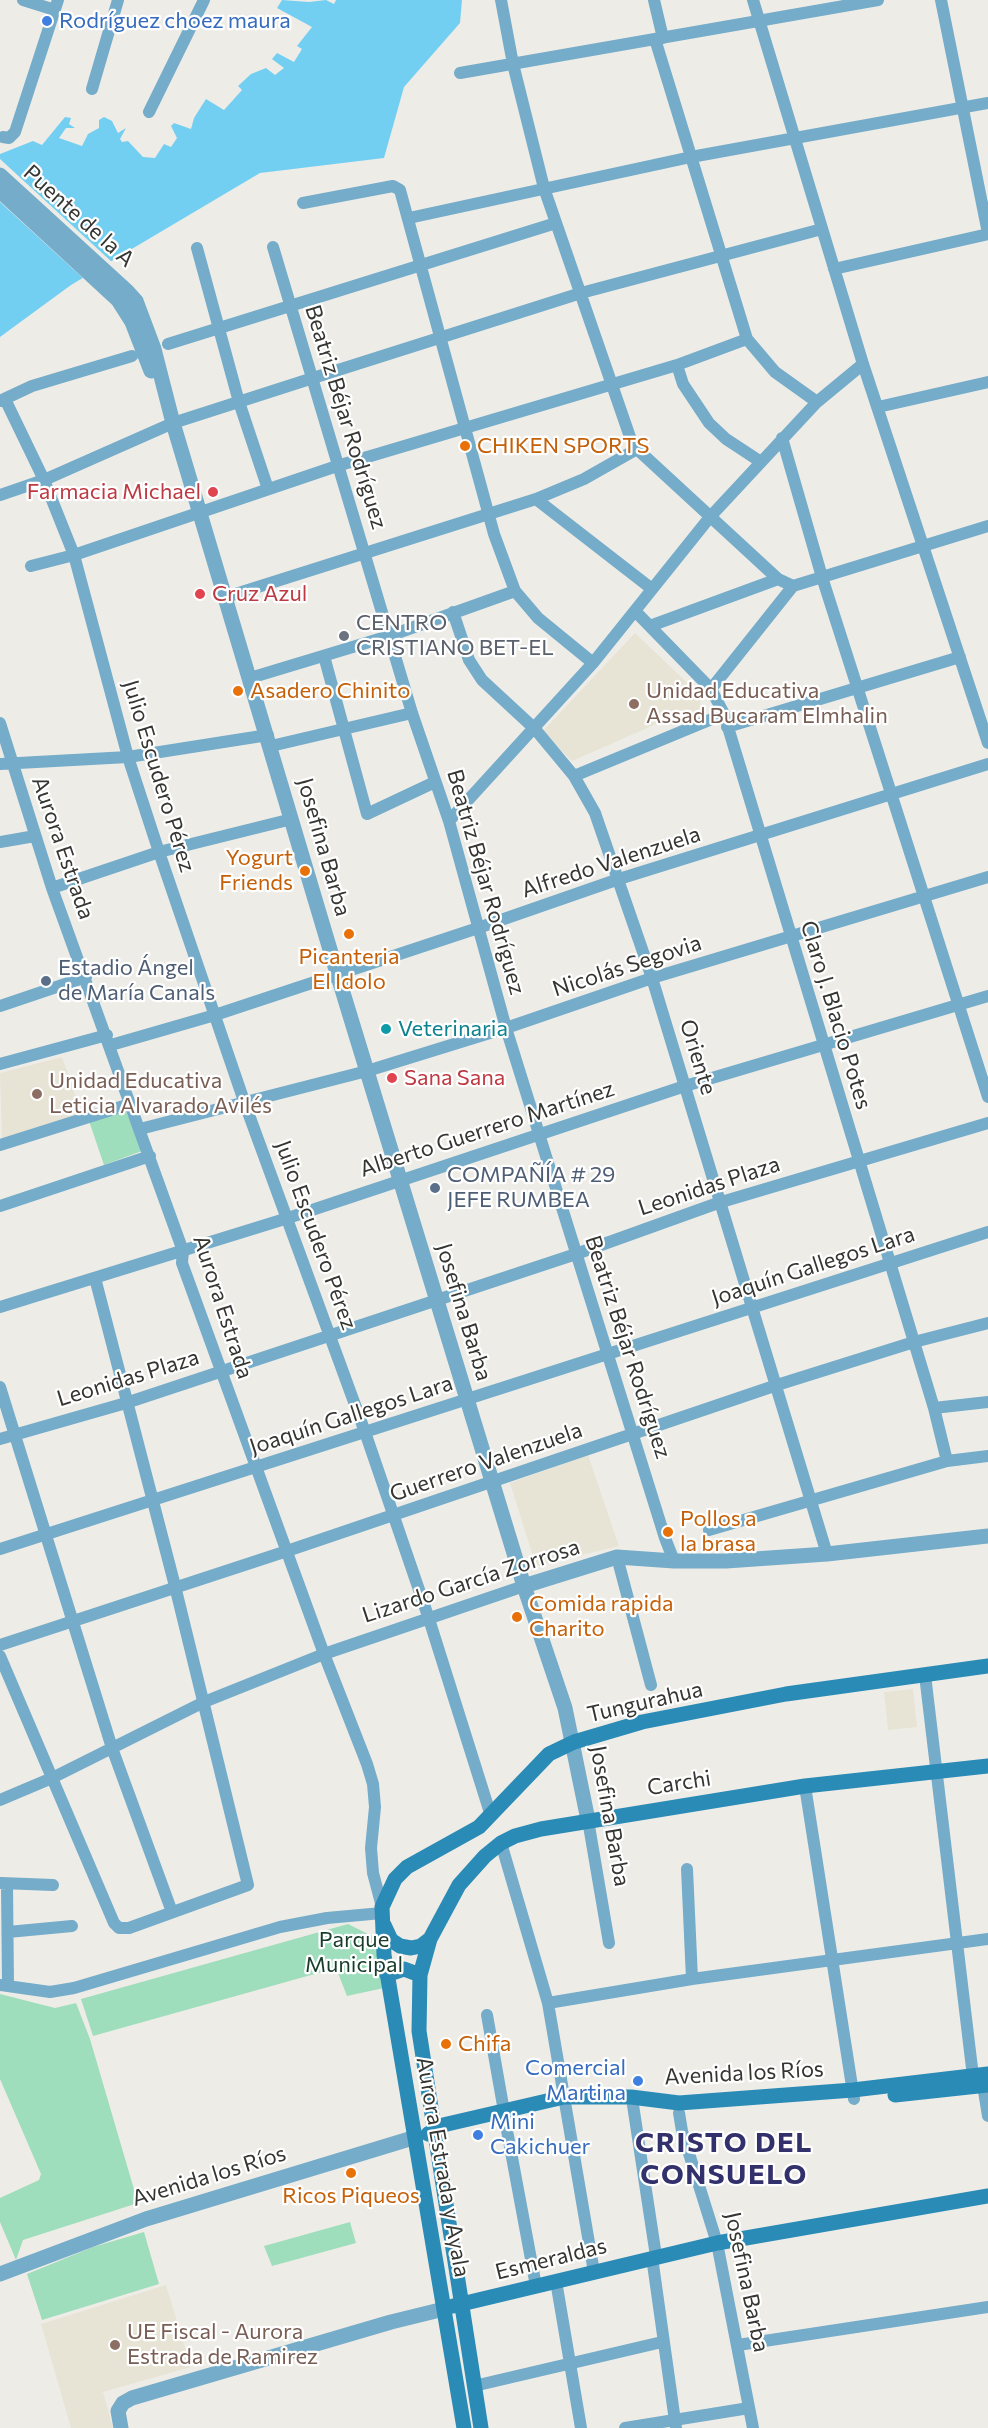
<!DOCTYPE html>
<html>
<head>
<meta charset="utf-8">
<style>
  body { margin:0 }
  canvas { display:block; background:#eeece6 }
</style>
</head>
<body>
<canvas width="988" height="2428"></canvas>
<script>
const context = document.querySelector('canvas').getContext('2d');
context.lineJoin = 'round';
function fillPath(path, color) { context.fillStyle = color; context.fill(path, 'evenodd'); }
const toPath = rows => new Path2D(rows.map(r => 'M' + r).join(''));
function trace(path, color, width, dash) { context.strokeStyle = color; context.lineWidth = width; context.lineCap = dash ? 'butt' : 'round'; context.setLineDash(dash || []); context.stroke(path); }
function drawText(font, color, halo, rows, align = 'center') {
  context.font = font + ' Commissioner,sans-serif'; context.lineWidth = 4.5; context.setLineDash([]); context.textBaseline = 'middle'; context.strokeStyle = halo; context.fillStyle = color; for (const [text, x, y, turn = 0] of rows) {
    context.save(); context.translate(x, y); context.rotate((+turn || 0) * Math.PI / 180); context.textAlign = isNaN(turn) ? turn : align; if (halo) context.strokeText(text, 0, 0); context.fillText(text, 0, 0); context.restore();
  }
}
const built = toPath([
  [635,633,700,695,701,719,694,721,679,714,572,761,542,732],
  [62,1057,82,1115,2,1138,0,1073],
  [588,1455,619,1546,536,1566,510,1483],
  [913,1689,917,1727,888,1730,884,1692],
  [166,2285,191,2367,103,2392,113,2428,71,2428,41,2324]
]);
const green = toPath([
  [125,1109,142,1151,104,1165,89,1121],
  [348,1924,374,1937,384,1988,347,1996,336,1968,93,2036,81,1999],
  [0,1994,55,2008,76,2003,90,2039,138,2203,23,2240,16,2260,0,2222,0,2198,39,2180,41,2174,0,2079],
  [350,2222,356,2243,272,2266,264,2246],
  [144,2232,159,2284,42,2320,27,2274,93,2247]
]);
const water = toPath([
  [282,0,309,2,326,0,334,4,336,0,462,0,460,23,404,87,384,158,260,173,71,285,0,337,0,154,33,141,42,145,65,117,71,118,69,124,75,128,66,128,59,138,82,146,88,134,99,128,99,120,104,117,112,121,118,133,126,128,120,139,122,142,128,141,143,157,155,158,164,144,171,147,177,138,171,126,174,123,191,129,194,118,206,99,224,110,242,90,238,86,251,74,266,68,275,75,284,68,272,59,277,53,294,62,302,49,297,46,312,27,277,8]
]);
const pier = toPath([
  [0,159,113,263,85,280,0,202]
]);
const minor = toPath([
  [23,0,55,10],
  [501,0,513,64,544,188,630,437,637,449,778,579],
  [654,0,663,38],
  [753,0,863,364,988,743],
  [941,0,988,233],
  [655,39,747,339,775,372,817,402],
  [460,73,878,0],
  [92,89,118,0],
  [149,112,204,0],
  [3,137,9,138,15,132,58,0],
  [303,203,393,186,400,190,494,534,515,591,538,618,593,663],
  [409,218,691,157,988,103],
  [273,247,412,713,449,821,506,1028,665,1538,674,1561],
  [197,248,239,402,268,489],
  [834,269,988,234],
  [168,344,556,223],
  [677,365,683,384,709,423,726,439,761,462],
  [5,399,44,480,74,555,128,757,159,852,245,1104,365,1432,429,1619,491,1816],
  [0,401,32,386,132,356],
  [878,407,988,382],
  [782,438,822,577,988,1097],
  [0,495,44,480,173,423,313,378,581,293,822,229],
  [536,499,652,589],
  [31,566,74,555,337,466,677,365,747,339],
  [226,597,536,499,584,479,637,449],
  [635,611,711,689,724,714,934,1408,947,1461],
  [453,612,469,660,482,680,535,729,574,776,595,813,652,978,827,1554],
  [650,626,778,579,793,586,988,526],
  [324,656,367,814,435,782],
  [250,678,389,636,515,591],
  [711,689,793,586],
  [0,723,52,888,183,1251,182,1263,324,1654,367,1764,373,1784,375,1807,371,1848,373,1873,382,1907],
  [727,727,960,657],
  [271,746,412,713],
  [0,764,128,757,268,735],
  [574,776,724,714],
  [449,821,593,663,710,517,817,402,863,364],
  [0,842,35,836],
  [52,888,159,852,292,819],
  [0,1006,86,977],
  [111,1045,215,1015,478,928,619,879,988,764],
  [0,1064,107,1035],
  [140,1129,367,1071,506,1028,652,978,988,877],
  [0,1145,130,1104],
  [0,1206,150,1156],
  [0,1307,288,1218,685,1086,988,996],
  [0,1387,112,1748,172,1912],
  [934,1408,988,1402],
  [0,1439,126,1403,576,1254,718,1203,988,1123],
  [709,1530,947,1461,988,1456],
  [0,1549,988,1232],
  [617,1557,651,1685],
  [0,1645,287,1551,777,1385,914,1342,988,1323],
  [0,1656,114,1923,119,1928,129,1928,248,1885,175,1586,95,1278],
  [925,1675,974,2085],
  [805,1786,854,2099],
  [0,1800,52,1778,204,1702,324,1654,524,1586],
  [588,1820,609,1943],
  [501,1843,548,2003,594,2272],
  [687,1869,692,1979],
  [1,1883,53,1885],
  [7,1885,8,1985],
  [8,1932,72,1926],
  [0,1985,50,1992,74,1988,280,1927,327,1918,382,1913],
  [548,2003,692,1979,988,1939],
  [487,2015,505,2117],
  [982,2079,988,2116],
  [633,2105,656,2256],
  [679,2113,682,2131,717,2243,753,2428],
  [506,2125,536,2286],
  [652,2257,676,2428],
  [556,2281,581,2428],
  [738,2345,988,2307],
  [474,2386,662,2342],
  [625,2428,749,2408]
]);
const tertiary = toPath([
  [0,175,127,291,136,301,154,349,173,423,337,973,524,1586,565,1708,588,1820],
  [0,191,118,300,132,322,151,371],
  [524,1586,617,1557,674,1561,726,1561,827,1554,988,1536],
  [0,2274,146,2219,416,2137],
  [121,2428,118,2411,123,2403,132,2398,391,2322,444,2309]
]);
const secondary = toPath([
  [384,1925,391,1940,400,1946,411,1948,421,1946,430,1939],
  [387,1975,404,1969,420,1975],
  [895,2095,988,2085],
  [428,2134,443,2125,564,2097,631,2097,679,2103,853,2090,988,2074],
  [453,2306,717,2243,988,2196],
  [464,2428,384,1955,382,1907,395,1879,407,1867,479,1827,549,1754,574,1742,642,1722,786,1694,988,1666],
  [481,2428,419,2031,420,1975,430,1939,459,1885,485,1856,501,1843,515,1836,541,1829,805,1786,988,1766]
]);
const markers = [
  [47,21,6,"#3f7fe0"],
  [465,446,6,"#e8710a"],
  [213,492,6,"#e0444e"],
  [200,594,6,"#e0444e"],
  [344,636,6,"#6b7280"],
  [238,691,6,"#e8710a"],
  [634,704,6,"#8d6e63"],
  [305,871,6,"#e8710a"],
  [349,934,6,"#e8710a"],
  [46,981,6,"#5c6f8a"],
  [386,1029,6,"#0f9aa8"],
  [392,1078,6,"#e0444e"],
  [37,1094,6,"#8d6e63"],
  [435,1188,6,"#5c6f8a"],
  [668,1532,6,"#e8710a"],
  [517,1617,6,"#e8710a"],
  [446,2044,6,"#e8710a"],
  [638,2081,6,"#3f7fe0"],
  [478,2135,6,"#3f7fe0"],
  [351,2173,6,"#e8710a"],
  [115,2345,6,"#8d6e63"]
];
const shopNames = [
  ["Rodríguez choez maura",59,21],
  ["Comercial",626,2068,"right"],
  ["Martina",626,2093,"right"],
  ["Mini",490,2122],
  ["Cakichuer",490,2147]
];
const streetNames = [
  ["Puente de la A",79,216,42],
  ["Beatriz Béjar Rodríguez",346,417,73],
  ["Julio Escudero Pérez",159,776,73],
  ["Josefina Barba",324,847,74],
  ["Aurora Estrada",63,848,71],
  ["Alfredo Valenzuela",611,862,-18],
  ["Beatriz Béjar Rodríguez",486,882,74],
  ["Nicolás Segovia",627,966,-18],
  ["Claro J. Blacio Potes",836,1015,73],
  ["Oriente",698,1057,73],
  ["Alberto Guerrero Martínez",487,1129,-18],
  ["Leonidas Plaza",709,1186,-18],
  ["Julio Escudero Pérez",316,1235,70],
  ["Joaquín Gallegos Lara",813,1266,-18],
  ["Aurora Estrada",223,1307,72],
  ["Josefina Barba",464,1312,73],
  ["Beatriz Béjar Rodríguez",628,1347,72],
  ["Leonidas Plaza",128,1378,-17],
  ["Joaquín Gallegos Lara",351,1415,-18],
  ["Guerrero Valenzuela",486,1462,-19],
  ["Lizardo García Zorrosa",471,1581,-18],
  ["Tungurahua",645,1702,-13],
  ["Carchi",679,1783,-9],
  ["Josefina Barba",610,1816,80],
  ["Avenida los Ríos",744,2073,-3],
  ["Aurora Estrada y Ayala",443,2167,80],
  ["Avenida los Ríos",209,2176,-17],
  ["Esmeraldas",551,2259,-14],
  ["Josefina Barba",747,2282,78]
];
const foodNames = [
  ["CHIKEN SPORTS",477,446],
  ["Asadero Chinito",250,691],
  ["Yogurt",293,858,"right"],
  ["Friends",293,883,"right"],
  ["Picanteria",349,957,"center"],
  ["El Idolo",349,982,"center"],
  ["Pollos a",680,1519],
  ["la brasa",680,1544],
  ["Comida rapida",529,1604],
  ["Charito",529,1629],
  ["Chifa",458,2044],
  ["Ricos Piqueos",351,2196,"center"]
];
const healthNames = [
  ["Farmacia Michael",201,492,"right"],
  ["Cruz Azul",212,594],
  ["Sana Sana",404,1078]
];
const worshipNames = [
  ["CENTRO",356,623],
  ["CRISTIANO BET-EL",356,648]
];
const educationNames = [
  ["Unidad Educativa",646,691],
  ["Assad Bucaram Elmhalin",646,716],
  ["Unidad Educativa",49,1081],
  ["Leticia Alvarado Avilés",49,1106],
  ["UE Fiscal - Aurora",127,2332],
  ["Estrada de Ramirez",127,2357]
];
const serviceNames = [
  ["Estadio Ángel",58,968],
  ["de María Canals",58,993],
  ["COMPAÑÍA # 29",447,1175],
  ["JEFE RUMBEA",447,1200]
];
const cultureNames = [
  ["Veterinaria",398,1029]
];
const parkNames = [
  ["Parque",354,1940],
  ["Municipal",354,1965]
];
const districtNames = [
  ["CRISTO DEL",724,2143],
  ["CONSUELO",724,2175]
];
fillPath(built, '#e7e4d6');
fillPath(green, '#9fdebc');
fillPath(water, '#73cff2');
fillPath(pier, '#eeece6');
trace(minor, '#75acca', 12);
trace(tertiary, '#75acca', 15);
trace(secondary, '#2b8bb7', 15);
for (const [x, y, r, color] of markers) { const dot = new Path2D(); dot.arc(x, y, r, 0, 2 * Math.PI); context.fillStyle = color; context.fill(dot); trace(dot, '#fff', 2); }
drawText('22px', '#366cbe', '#fff', shopNames, 'left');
drawText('22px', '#353532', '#fff', streetNames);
drawText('22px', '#c56008', '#fff', foodNames, 'left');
drawText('22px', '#be3a42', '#fff', healthNames, 'left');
drawText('22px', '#5b616d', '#fff', worshipNames, 'left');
drawText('22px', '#785e54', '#fff', educationNames, 'left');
drawText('22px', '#4e5e75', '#fff', serviceNames, 'left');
drawText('22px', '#0d838f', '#fff', cultureNames, 'left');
drawText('22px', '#183b2a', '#fff', parkNames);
context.letterSpacing = '1.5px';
drawText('bold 28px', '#33316c', '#fff', districtNames);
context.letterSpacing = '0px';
</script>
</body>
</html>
